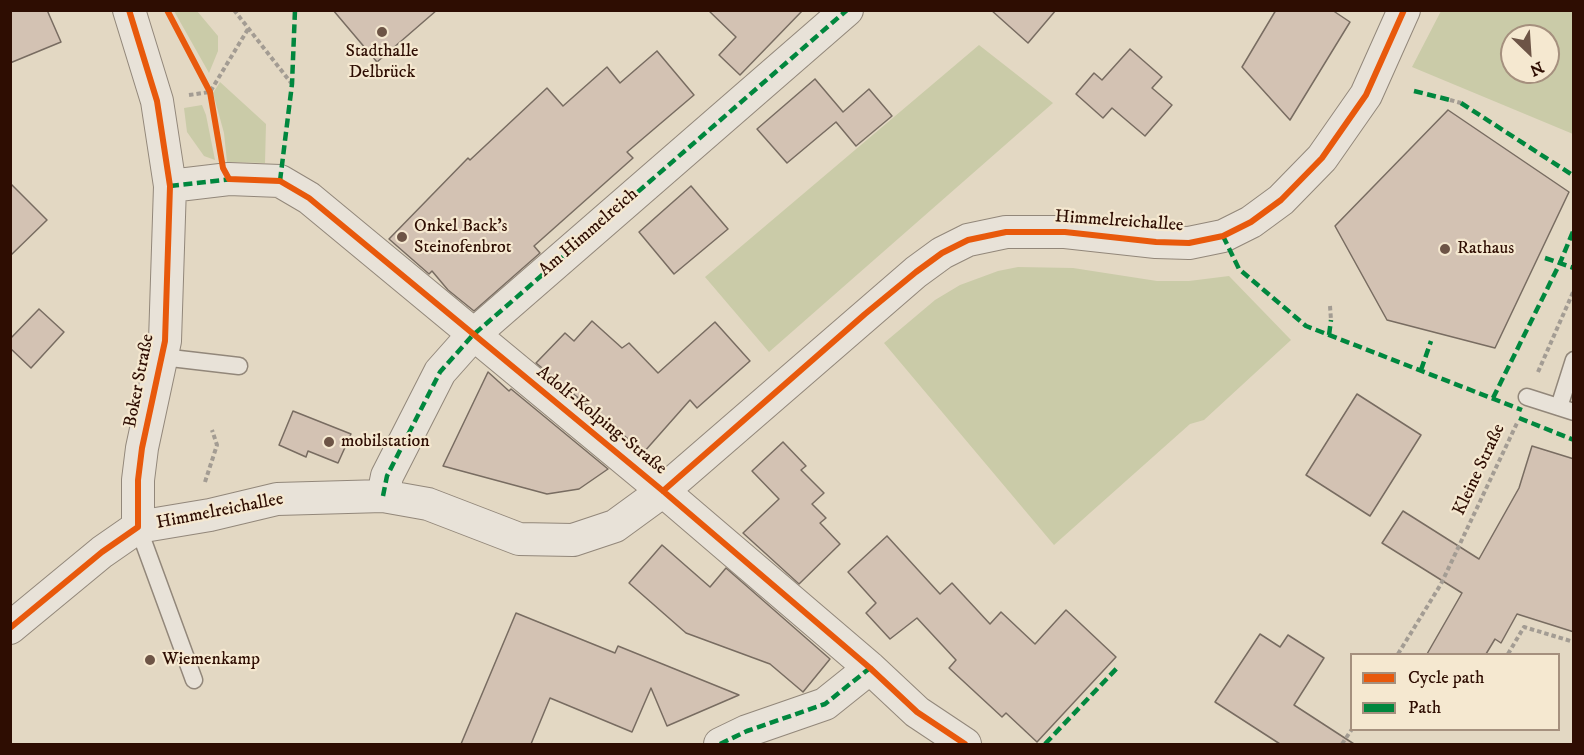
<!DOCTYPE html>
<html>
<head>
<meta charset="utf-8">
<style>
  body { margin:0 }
  #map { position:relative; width:1584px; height:755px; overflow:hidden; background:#e3d8c3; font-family:"IM FELL DW Pica",serif }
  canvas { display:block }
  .frame { position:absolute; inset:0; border:12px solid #2e0d02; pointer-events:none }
  .legend { position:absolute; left:1350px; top:653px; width:210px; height:78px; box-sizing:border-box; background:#f5e8d0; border:2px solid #a5907e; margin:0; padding:8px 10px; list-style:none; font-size:18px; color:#2e0d02 }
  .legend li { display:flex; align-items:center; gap:12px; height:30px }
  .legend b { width:30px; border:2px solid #a5907e }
  .north { position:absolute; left:1500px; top:24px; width:60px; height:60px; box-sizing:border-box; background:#f5e8d0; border:2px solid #a5907e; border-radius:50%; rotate:155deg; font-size:16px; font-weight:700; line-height:24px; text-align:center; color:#2e0d02 }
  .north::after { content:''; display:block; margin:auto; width:21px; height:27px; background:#6d5446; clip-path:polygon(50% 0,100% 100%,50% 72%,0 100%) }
</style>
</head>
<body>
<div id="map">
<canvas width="1584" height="755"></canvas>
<div class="frame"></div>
<ul class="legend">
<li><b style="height:8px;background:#e8590c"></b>Cycle path</li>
<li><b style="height:8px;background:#00873e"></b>Path</li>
</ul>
<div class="north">N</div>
</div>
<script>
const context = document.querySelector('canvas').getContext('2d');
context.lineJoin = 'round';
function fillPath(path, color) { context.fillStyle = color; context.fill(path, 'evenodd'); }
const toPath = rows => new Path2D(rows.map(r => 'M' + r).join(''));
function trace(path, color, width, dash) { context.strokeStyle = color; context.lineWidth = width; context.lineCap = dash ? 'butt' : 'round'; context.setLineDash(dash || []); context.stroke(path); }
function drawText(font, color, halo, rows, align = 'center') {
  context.font = font + ' "IM FELL DW Pica",serif'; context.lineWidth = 4.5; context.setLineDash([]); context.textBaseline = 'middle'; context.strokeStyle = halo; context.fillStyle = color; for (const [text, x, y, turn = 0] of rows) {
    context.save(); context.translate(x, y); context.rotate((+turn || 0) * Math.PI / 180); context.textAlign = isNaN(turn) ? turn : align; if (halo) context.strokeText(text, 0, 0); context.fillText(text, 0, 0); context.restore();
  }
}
const green = toPath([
  [174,11,197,11,218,36,218,51,209,73],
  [1441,11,1573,11,1573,134,1412,67],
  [1512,36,1548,36,1548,72,1512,72],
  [979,45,1053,103,769,352,705,277],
  [220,82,266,124,265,163,227,162,224,133,213,93],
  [202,105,206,115,215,160,204,156,187,132,184,108],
  [1018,267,1073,268,1157,281,1189,281,1229,276,1291,340,1204,420,1190,424,1054,545,884,343,935,300,960,285,998,271]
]);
const building = toPath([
  [10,10,47,10,61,42,10,63,10,10],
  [333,10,437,10,377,62,333,10],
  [708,10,803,10,740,75,719,55,736,37,708,10],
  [991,10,1056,10,1028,43,991,10],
  [1276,10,1332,10,1350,22,1290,120,1242,67,1276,10],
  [1130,49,1162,77,1152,88,1172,105,1145,136,1112,108,1103,118,1076,94,1094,73,1102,80,1130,49],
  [657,51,694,95,627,152,633,158,534,246,540,253,474,311,448,290,432,271,429,274,389,239,468,158,470,160,547,88,563,106,607,67,620,83,657,51],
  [815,79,843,112,869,89,892,116,856,146,836,122,787,163,757,129,815,79],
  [1448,110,1569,192,1495,348,1387,320,1335,226,1448,110],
  [10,183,47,220,10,256,10,183],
  [691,186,728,229,674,274,639,232,691,186],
  [39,309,64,332,31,368,10,348,10,339,39,309],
  [592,321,622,348,629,343,658,373,715,322,750,361,697,408,690,400,644,452,536,363,565,333,574,341,592,321],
  [488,372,509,391,511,389,608,469,579,489,547,494,443,466,488,372],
  [1357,394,1421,435,1370,516,1306,475,1357,394],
  [293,411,351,434,338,463,308,451,306,457,279,445,293,411],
  [783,442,806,466,801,470,824,493,812,504,826,518,820,523,840,544,799,584,743,533,779,499,752,471,783,442],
  [1532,446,1574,459,1574,632,1517,614,1501,643,1495,639,1486,654,1427,654,1462,593,1382,543,1403,511,1479,559,1519,488,1532,446],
  [887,536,940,594,952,583,990,624,1001,612,1035,644,1066,610,1116,657,1037,742,1006,713,1002,717,949,668,956,660,917,618,890,639,866,613,876,603,848,572,887,536],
  [662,545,710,587,726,568,830,659,803,692,770,664,686,633,629,583,662,545],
  [516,613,615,653,618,646,739,695,667,726,651,688,632,732,550,698,531,744,461,744,516,613],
  [1260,634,1280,647,1288,635,1324,658,1294,705,1354,744,1280,744,1215,702,1260,634]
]);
const path = toPath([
  [234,10,292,84],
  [189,95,210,92,248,29],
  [1450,100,1461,103],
  [1330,306,1331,320],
  [1538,372,1574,290],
  [205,482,217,445,212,430],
  [1398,654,1441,584,1518,421],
  [1508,654,1524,627,1574,642],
  [1342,744,1352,729]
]);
const service = toPath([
  [162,357,239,366],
  [1527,397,1574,412],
  [1559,407,1574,360],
  [138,527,194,680]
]);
const minor = toPath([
  [129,10,157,101,170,186,165,341,142,448,138,480,138,527],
  [170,186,229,179,280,181,309,198,663,491,870,668,917,712,965,744],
  [383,496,387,476,440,372,472,336,847,10],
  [10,628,102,552,138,527,210,515,277,499,383,496,428,504,519,539,573,540,615,526,663,491,916,272,942,253,968,240,1006,232,1065,232,1156,242,1189,243,1223,236,1251,222,1281,200,1322,158,1366,95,1404,10],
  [720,744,747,731,825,704,870,668]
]);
const quiet = toPath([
  [1414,91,1450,100],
  [1461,103,1574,176],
  [280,181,292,84,295,10],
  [170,186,232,179],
  [1223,236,1239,269,1306,326,1522,410],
  [1545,258,1574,268],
  [1329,335,1331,320],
  [1421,370,1431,341],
  [1493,398,1560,263,1574,229],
  [1519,418,1574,440],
  [383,496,387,476,440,372,472,336,847,10],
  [720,744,747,731,825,704,870,668],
  [1045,744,1118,667]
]);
const cycleway = toPath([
  [167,10,210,92,223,168,229,179,280,181,309,198,663,491,870,668,917,712,965,744],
  [663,491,865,314,916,272,942,253,968,240,1006,232,1065,232,1156,242,1189,243,1223,236,1251,222,1281,200,1322,158,1366,95,1404,10],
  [10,628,102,552,138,527,138,480,142,448,165,341,170,186,157,101,129,10]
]);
const markers = [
  [382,32,6,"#6d5446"],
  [402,237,6,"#6d5446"],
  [1445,249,6,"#6d5446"],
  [329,442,6,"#6d5446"],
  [150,660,6,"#6d5446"]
];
const poiNames = [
  ["Stadthalle",382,52,"center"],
  ["Delbrück",382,73,"center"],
  ["Onkel Back's",414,227],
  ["Steinofenbrot",414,248],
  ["Rathaus",1457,249],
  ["mobilstation",341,442],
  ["Wiemenkamp",162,660]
];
const streetNames = [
  ["Himmelreichallee",1119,222,4],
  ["Am Himmelreich",589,233,-41],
  ["Boker Straße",140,381,-79],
  ["Adolf-Kolping-Straße",601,421,39],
  ["Kleine Straße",1480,470,-65],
  ["Himmelreichallee",220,512,-11]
];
fillPath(green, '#cacba8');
fillPath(building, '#d3c2b3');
trace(building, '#786c61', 1.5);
trace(service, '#92877a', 19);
trace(minor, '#92877a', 34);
trace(path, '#a39c93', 4, [4.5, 3]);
trace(service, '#e8e2d8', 16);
trace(minor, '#e8e2d8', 32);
trace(quiet, '#00873e', 4.5, [9, 4.5]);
trace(cycleway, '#e8590c', 6);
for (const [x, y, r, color] of markers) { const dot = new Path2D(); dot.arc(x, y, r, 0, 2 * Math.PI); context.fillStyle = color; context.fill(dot); trace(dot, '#f5e8d0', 2); }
drawText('18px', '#2e0d02', '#f5e8d0', poiNames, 'left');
drawText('18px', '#2e0d02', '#f5e8d0', streetNames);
</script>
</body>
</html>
